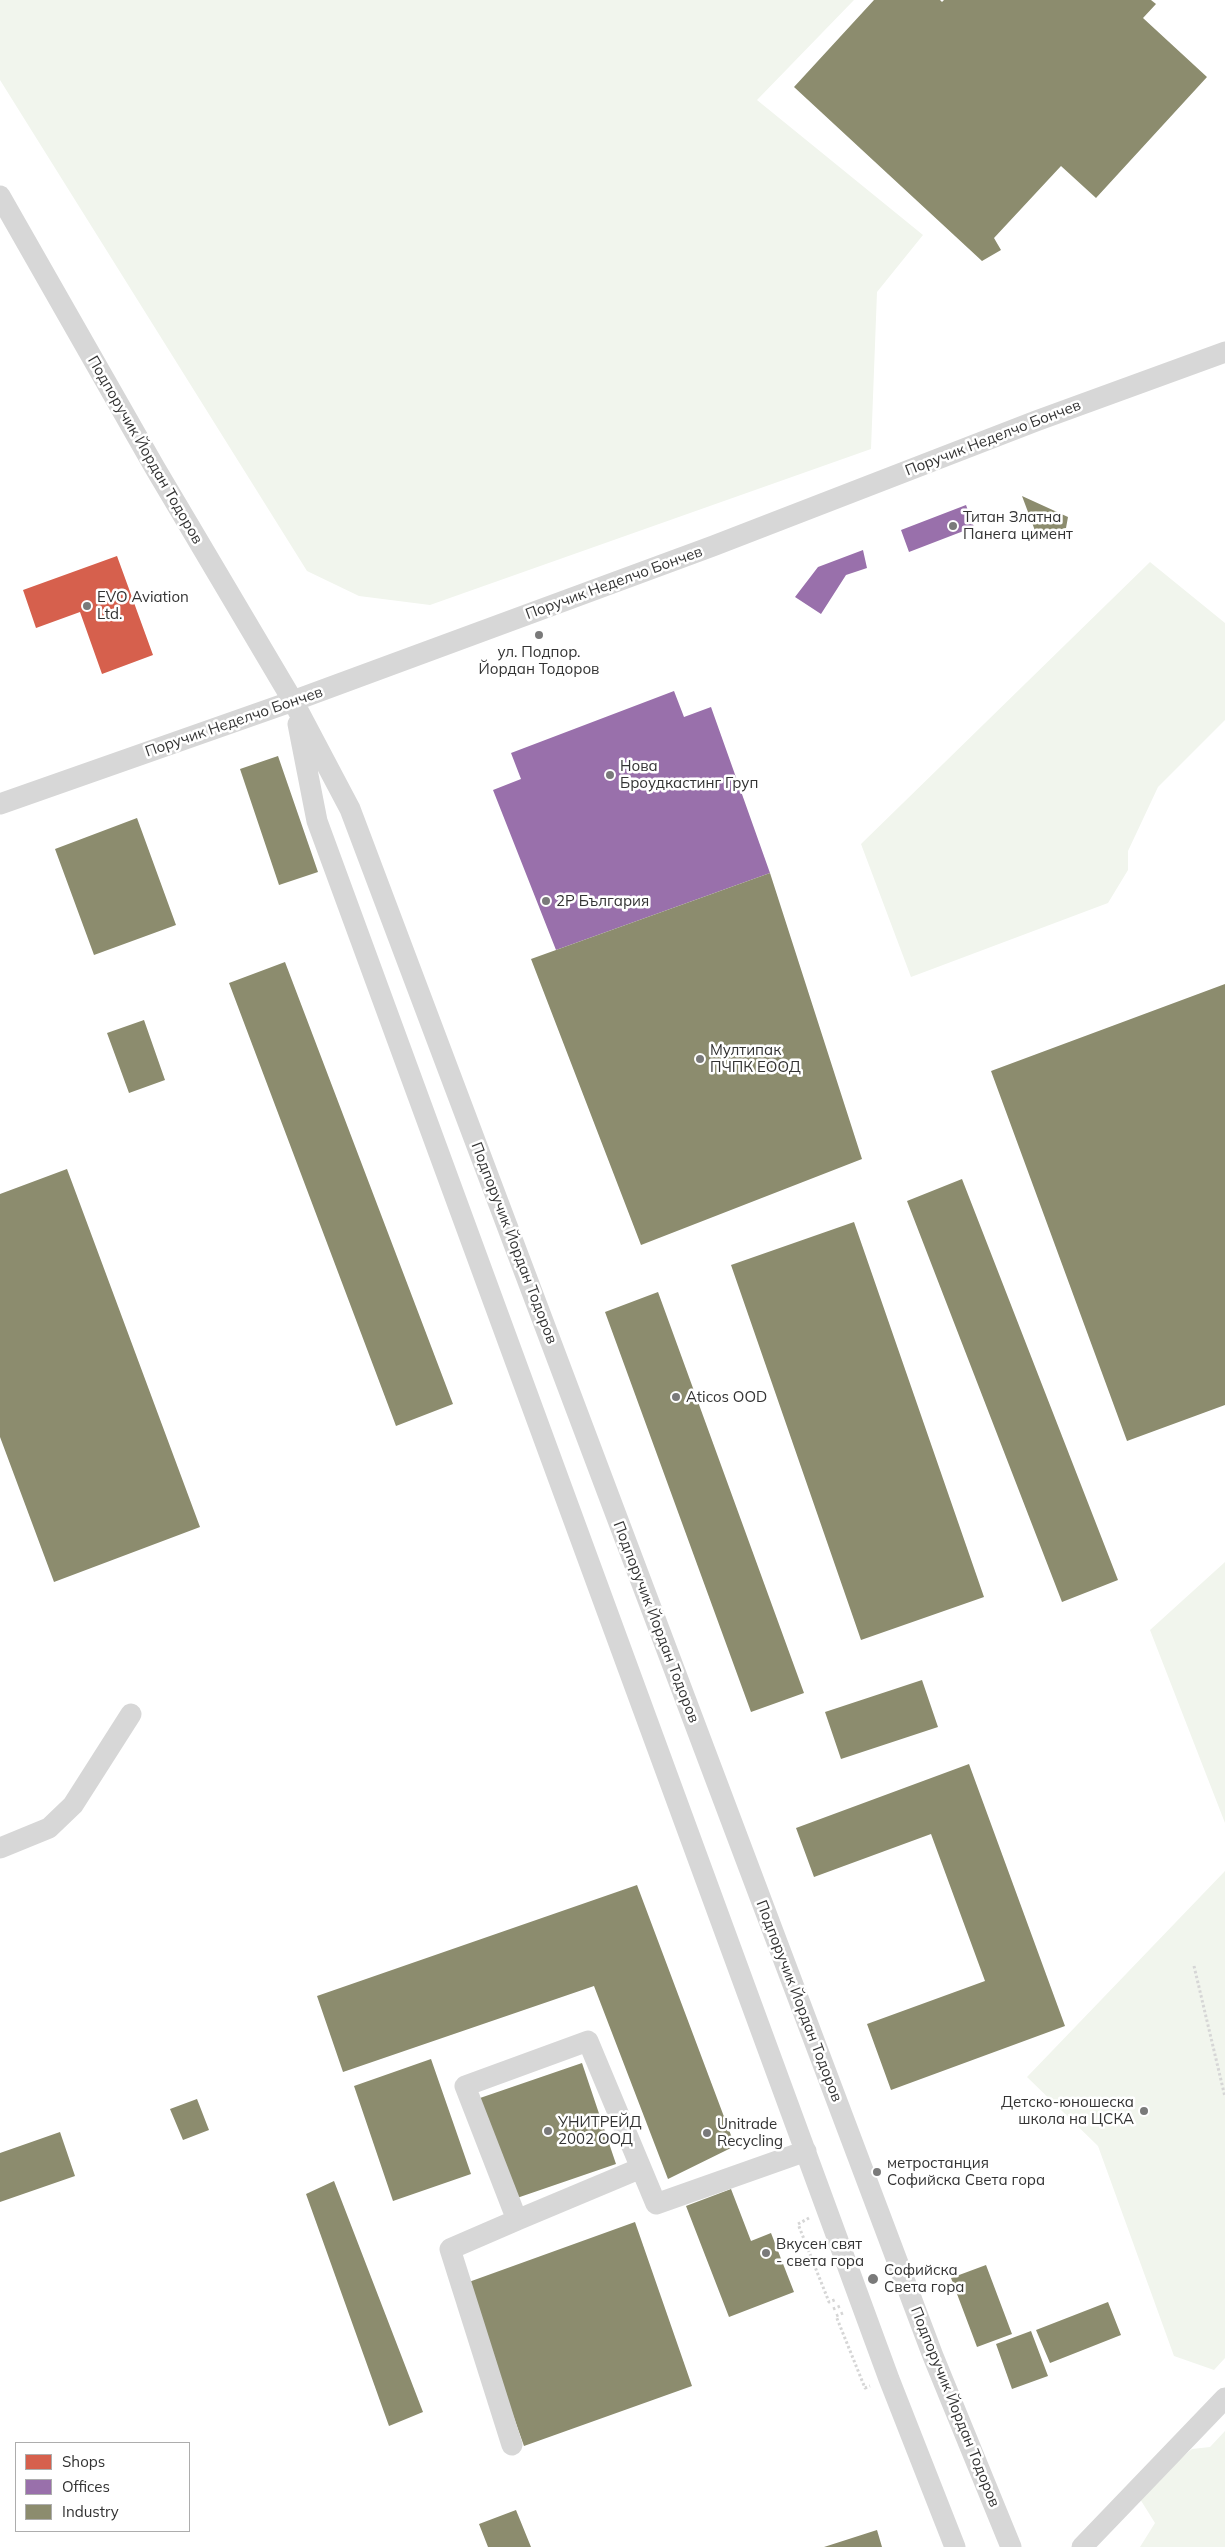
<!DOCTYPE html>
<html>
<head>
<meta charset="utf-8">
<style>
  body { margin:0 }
  #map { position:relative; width:1225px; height:2547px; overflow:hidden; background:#fff; font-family:Mulish,sans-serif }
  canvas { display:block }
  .legend { position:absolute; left:15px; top:2442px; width:175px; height:90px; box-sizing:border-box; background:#fff; border:1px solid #adadad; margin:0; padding:6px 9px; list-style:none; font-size:15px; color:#333 }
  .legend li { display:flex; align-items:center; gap:10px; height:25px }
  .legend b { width:25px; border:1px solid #adadad }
</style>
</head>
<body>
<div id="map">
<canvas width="1225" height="2547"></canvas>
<ul class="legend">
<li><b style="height:14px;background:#d6604d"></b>Shops</li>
<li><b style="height:14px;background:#9970ab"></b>Offices</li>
<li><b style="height:14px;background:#8c8c6e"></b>Industry</li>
</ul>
</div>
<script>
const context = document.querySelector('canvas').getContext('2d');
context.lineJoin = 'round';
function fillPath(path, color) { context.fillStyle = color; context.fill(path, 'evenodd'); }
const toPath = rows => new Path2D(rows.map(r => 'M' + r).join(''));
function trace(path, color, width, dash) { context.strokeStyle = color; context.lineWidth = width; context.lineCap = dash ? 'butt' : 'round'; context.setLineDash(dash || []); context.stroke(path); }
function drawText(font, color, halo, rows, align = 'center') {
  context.font = font + ' Mulish,sans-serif'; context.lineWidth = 5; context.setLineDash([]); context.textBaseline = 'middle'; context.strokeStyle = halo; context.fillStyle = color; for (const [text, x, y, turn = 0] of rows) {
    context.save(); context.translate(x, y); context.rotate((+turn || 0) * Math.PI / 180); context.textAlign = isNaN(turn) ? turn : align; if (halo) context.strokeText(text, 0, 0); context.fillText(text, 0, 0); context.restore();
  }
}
const green = toPath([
  [0,0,854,0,757,100,923,235,877,292,871,449,430,605,359,596,307,571,0,80],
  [1150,562,1225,623,1225,720,1158,787,1128,851,1128,870,1108,903,911,977,861,844],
  [1225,1562,1225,1823,1150,1630],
  [1225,1871,1225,2358,1214,2370,1174,2356,1098,2146,1027,2077],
  [1225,2431,1225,2547,1140,2547,1155,2523,1140,2499,1154,2481,1192,2449,1210,2447]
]);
const shops = toPath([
  [117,556,153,655,102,674,80,612,36,628,23,590]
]);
const offices = toPath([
  [966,505,974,527,909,552,901,530],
  [863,550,867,568,846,575,821,614,795,597,818,567],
  [674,691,684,717,711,707,770,873,556,950,493,790,521,779,511,753]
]);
const industry = toPath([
  [874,0,940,0,942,2,944,0,1151,0,1156,4,1143,18,1207,77,1096,198,1061,166,994,238,1001,250,982,261,794,87],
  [1022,496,1068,517,1066,528,1037,536],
  [278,756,318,872,279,885,240,769],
  [137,818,176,925,94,955,55,849],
  [770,873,862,1159,641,1245,531,959],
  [285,962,453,1404,396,1426,229,983],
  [1225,984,1225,1405,1127,1441,991,1071],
  [144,1020,165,1080,129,1093,107,1033],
  [67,1169,200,1527,54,1582,0,1437,0,1194],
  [962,1179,1118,1580,1062,1602,907,1201],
  [854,1222,984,1597,861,1640,731,1265],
  [658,1292,804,1693,751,1712,605,1312],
  [922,1680,938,1727,841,1759,825,1712],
  [969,1764,1065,2026,891,2090,867,2024,985,1981,931,1834,814,1877,796,1828],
  [637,1885,735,2146,668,2179,594,1986,343,2072,317,1996],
  [431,2059,471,2174,393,2201,354,2086],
  [582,2063,616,2164,514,2199,480,2098],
  [197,2099,209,2130,183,2140,170,2109],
  [60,2132,75,2176,0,2202,0,2153],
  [334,2181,423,2412,389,2426,306,2194],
  [731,2189,751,2241,771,2233,794,2292,729,2317,686,2206],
  [635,2222,692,2386,524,2446,466,2283],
  [986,2265,1012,2334,977,2347,951,2278],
  [1108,2302,1121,2335,1050,2363,1036,2330],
  [1031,2331,1048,2376,1012,2389,996,2344],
  [516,2510,531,2547,488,2547,479,2524],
  [877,2530,882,2547,824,2547]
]);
const path = toPath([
  [1194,1966,1225,2097],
  [809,2218,798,2224,829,2302,837,2299],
  [833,2309,840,2306],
  [843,2313,836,2316,865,2388,870,2386]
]);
const minor = toPath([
  [0,196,155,468,293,701,350,809,933,2356,1011,2547],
  [298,724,317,821,889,2379,955,2547],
  [0,804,293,701,713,546,1036,421,1225,352],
  [0,1848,49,1828,73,1805,131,1714],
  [641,2168,517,2220,465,2086,588,2041,641,2168,656,2204,806,2151],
  [512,2445,450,2249,517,2220],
  [1082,2547,1225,2398]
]);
const markers = [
  [953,526,5,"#7a7a7a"],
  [87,606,5,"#7a7a7a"],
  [539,635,5,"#7a7a7a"],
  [610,775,5,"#7a7a7a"],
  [546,901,5,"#7a7a7a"],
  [700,1059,5,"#7a7a7a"],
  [676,1397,5,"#7a7a7a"],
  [1144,2111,5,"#7a7a7a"],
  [548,2131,5,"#7a7a7a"],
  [707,2133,5,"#7a7a7a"],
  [877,2172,5,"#7a7a7a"],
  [766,2253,5,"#7a7a7a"],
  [873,2279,6,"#7a7a7a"]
];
const streetNames = [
  ["Поручик Неделчо Бончев",993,438,-21],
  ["Подпоручик Йордан Тодоров",145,450,60],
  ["Поручик Неделчо Бончев",614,583,-20],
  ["Поручик Неделчо Бончев",234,722,-19],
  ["Подпоручик Йордан Тодоров",514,1243,69],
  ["Подпоручик Йордан Тодоров",656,1622,69],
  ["Подпоручик Йордан Тодоров",799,2001,69],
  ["Подпоручик Йордан Тодоров",955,2407,68]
];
const poiNames = [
  ["Титан Златна",963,517],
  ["Панега цимент",963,534],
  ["EVO Aviation",97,597],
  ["Ltd.",97,614],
  ["ул. Подпор.",539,652,"center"],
  ["Йордан Тодоров",539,669,"center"],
  ["Нова",620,766],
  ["Броудкастинг Груп",620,783],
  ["2Р България",556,901],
  ["Мултипак",710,1050],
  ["ПЧПК ЕООД",710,1067],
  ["Aticos OOD",686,1397],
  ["Детско-юношеска",1134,2102,"right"],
  ["школа на ЦСКА",1134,2119,"right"],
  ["УНИТРЕЙД",558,2122],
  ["2002 ООД",558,2139],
  ["Unitrade",717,2124],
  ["Recycling",717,2141],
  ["метростанция",887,2163],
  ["Софийска Света гора",887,2180],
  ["Вкусен свят",776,2244],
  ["- света гора",776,2261],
  ["Софийска",884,2270],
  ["Света гора",884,2287]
];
fillPath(green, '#f1f5ed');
fillPath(shops, '#d6604d');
fillPath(offices, '#9970ab');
fillPath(industry, '#8c8c6e');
trace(path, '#d6d6d6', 3, [2.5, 2.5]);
trace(minor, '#d7d7d7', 21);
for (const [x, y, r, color] of markers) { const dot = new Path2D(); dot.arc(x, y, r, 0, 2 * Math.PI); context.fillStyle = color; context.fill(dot); trace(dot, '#fff', 2); }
drawText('15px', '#333', '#fff', streetNames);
drawText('15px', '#333', '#fff', poiNames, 'left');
</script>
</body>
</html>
